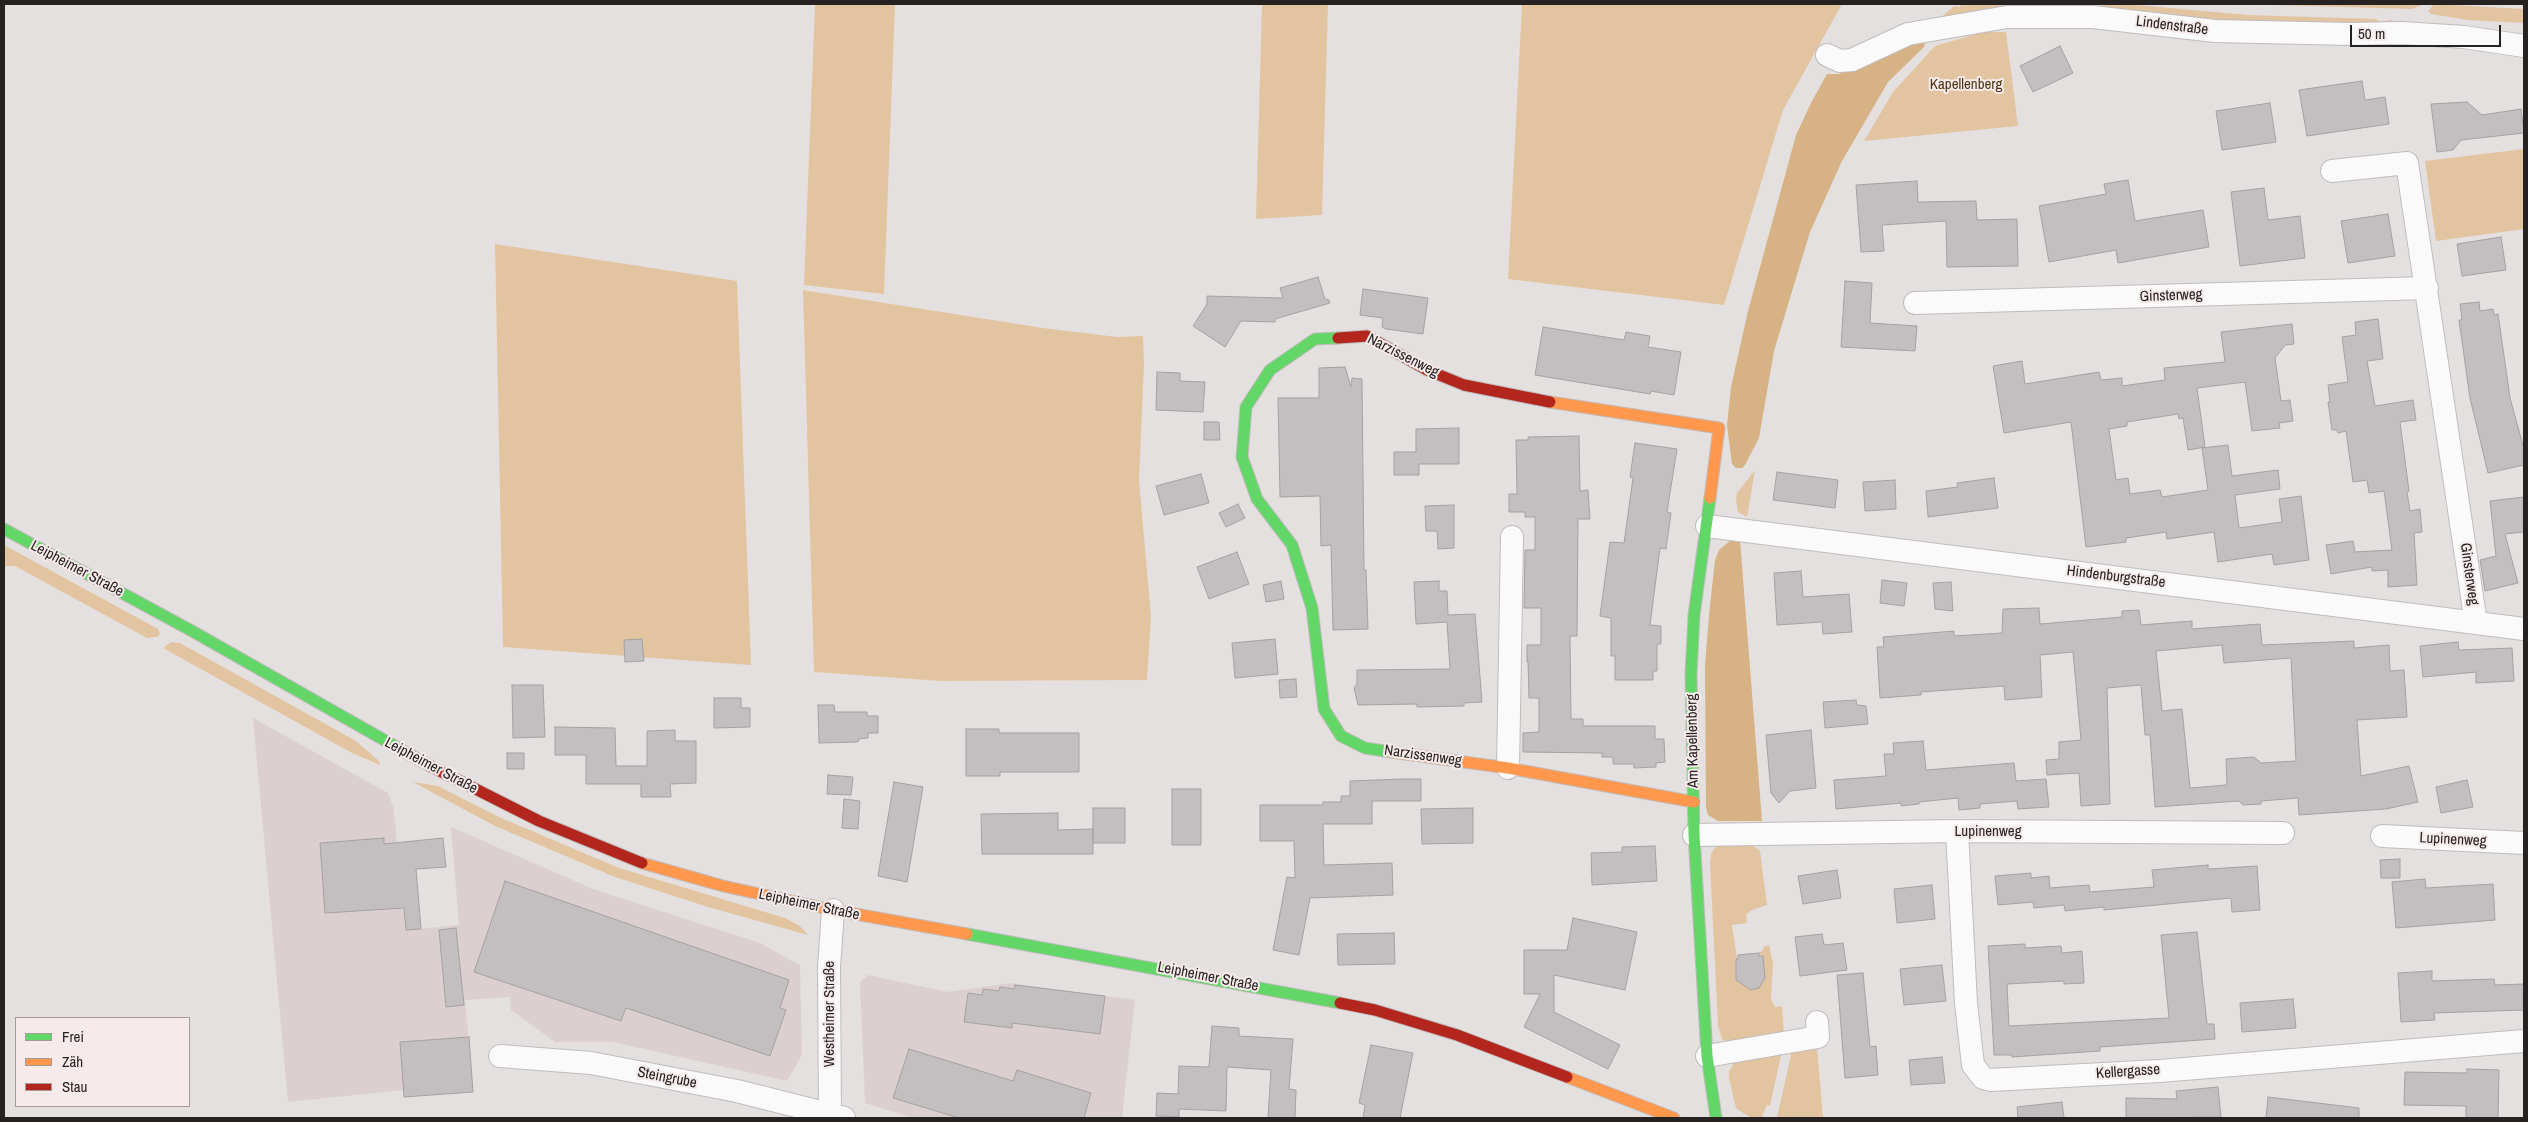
<!DOCTYPE html>
<html>
<head>
<meta charset="utf-8">
<style>
  body { margin:0 }
  #map { position:relative; width:2528px; height:1122px; overflow:hidden; background:#e5e0e0; font-family:"Archivo Narrow",sans-serif }
  canvas { display:block }
  .frame { position:absolute; inset:0; border:5px solid #262222; pointer-events:none }
  .legend { position:absolute; left:15px; top:1017px; width:175px; height:90px; box-sizing:border-box; background:#f6ebea; border:1px solid #a39b9a; margin:0; padding:6px 9px; list-style:none; font-size:15px; color:#262222 }
  .legend li { display:flex; align-items:center; gap:10px; height:25px }
  .legend b { width:25px; border:1px solid #a39b9a }
  .scale { position:absolute; left:2350px; top:25px; width:151px; height:22px; box-sizing:border-box; border:2px solid #262222; border-top:0; padding-left:6px; font-size:15px; line-height:18px; white-space:nowrap; color:#262222; -webkit-text-stroke:4px #f6ebea; paint-order:stroke }
</style>
</head>
<body>
<div id="map">
<canvas width="2528" height="1122"></canvas>
<div class="frame"></div>
<ul class="legend">
<li><b style="height:6px;background:#63d668"></b>Frei</li>
<li><b style="height:6px;background:#ff974d"></b>Zäh</li>
<li><b style="height:6px;background:#b3261e"></b>Stau</li>
</ul>
<div class="scale">50 m</div>
</div>
<script>
const context = document.querySelector('canvas').getContext('2d');
context.lineJoin = 'round';
function fillPath(path, color) { context.fillStyle = color; context.fill(path, 'evenodd'); }
const toPath = rows => new Path2D(rows.map(r => 'M' + r).join(''));
function trace(path, color, width, dash) { context.strokeStyle = color; context.lineWidth = width; context.lineCap = dash ? 'butt' : 'round'; context.setLineDash(dash || []); context.stroke(path); }
function drawText(font, color, halo, rows, align = 'center') {
  context.font = font + ' "Archivo Narrow",sans-serif'; context.lineWidth = 4; context.setLineDash([]); context.textBaseline = 'middle'; context.strokeStyle = halo; context.fillStyle = color; for (const [text, x, y, turn = 0] of rows) {
    context.save(); context.translate(x, y); context.rotate((+turn || 0) * Math.PI / 180); context.textAlign = isNaN(turn) ? turn : align; if (halo) context.strokeText(text, 0, 0); context.fillText(text, 0, 0); context.restore();
  }
}
const built = toPath([
  [253,718,388,793,393,806,406,930,459,925,451,827,593,889,760,943,800,965,802,1055,787,1081,613,1042,555,1042,511,1010,510,997,465,1000,473,1092,404,1097,403,1090,288,1102],
  [868,975,948,992,1010,983,1135,1000,1122,1118,913,1118,865,1103,860,982]
]);
const green = toPath([
  [815,4,895,4,884,294,804,285],
  [1262,4,1328,4,1322,215,1256,219],
  [1522,4,1842,4,1783,110,1724,305,1508,279],
  [1963,4,2126,4,2248,15,2376,19,2380,22,2391,20,2395,22,2330,29,2110,12,2102,5,2077,5,2073,11,1939,19,1954,6,1959,7],
  [2240,4,2424,4,2412,9],
  [2434,4,2524,9,2524,23,2468,20,2431,14,2428,11],
  [1983,32,2006,32,2018,126,1864,141,1893,92,1935,46],
  [2524,149,2524,229,2436,241,2425,161],
  [495,244,737,281,751,665,503,647],
  [803,290,1043,328,1117,337,1143,336,1144,363,1139,480,1151,617,1147,680,941,681,814,672],
  [1755,470,1747,517,1738,512,1736,499,1737,493],
  [4,545,158,629,160,634,157,637,147,638,15,566,4,566],
  [171,642,180,643,356,741,379,761,380,765,352,753,163,648],
  [413,782,438,786,499,817,619,868,785,918,800,926,808,935,708,907,615,877,495,826],
  [1748,841,1748,846,1753,846,1760,851,1767,905,1752,910,1746,915,1747,923,1732,925,1740,978,1738,982,1742,981,1748,988,1763,958,1759,953,1763,950,1763,947,1769,945,1773,963,1771,999,1775,1007,1782,1006,1784,1035,1729,1043,1722,1039,1718,1026,1710,863,1711,854,1716,846],
  [1817,1046,1823,1118,1777,1118,1792,1050],
  [1782,1051,1770,1106,1767,1105,1762,1116,1765,1118,1752,1118,1743,1113,1736,1108,1729,1078,1729,1071,1733,1066,1731,1059]
]);
const forest = toPath([
  [1926,39,1924,47,1888,82,1842,161,1810,232,1774,351,1759,438,1745,465,1742,468,1736,468,1732,464,1727,425,1731,387,1748,311,1796,135,1811,103,1827,74,1839,74],
  [1731,540,1740,540,1762,821,1718,821,1708,815,1706,807,1705,666,1709,615,1715,560,1719,550]
]);
const building = toPath([
  [2060,46,2073,73,2033,92,2020,66,2060,46],
  [2362,81,2365,100,2385,97,2389,124,2307,136,2299,90,2362,81],
  [2467,102,2482,115,2521,109,2524,133,2461,140,2453,150,2437,152,2431,104,2467,102],
  [2270,103,2276,142,2222,150,2216,111,2270,103],
  [2128,180,2135,221,2203,210,2209,247,2118,263,2116,250,2049,262,2039,206,2106,194,2104,184,2128,180],
  [1917,181,1918,202,1976,201,1977,220,2017,219,2018,266,1947,267,1946,221,1882,225,1884,251,1861,252,1856,185,1917,181],
  [2264,188,2268,220,2300,216,2305,258,2240,266,2231,192,2264,188],
  [2388,214,2395,256,2348,263,2341,221,2388,214],
  [2501,237,2506,270,2462,276,2457,244,2501,237],
  [1318,277,1325,299,1329,300,1330,303,1275,319,1275,322,1241,321,1225,347,1193,326,1207,304,1207,296,1283,298,1280,288,1318,277],
  [1845,281,1872,283,1870,323,1917,326,1915,351,1841,347,1845,281],
  [1363,289,1428,298,1423,334,1386,329,1382,327,1383,318,1360,315,1363,289],
  [2479,302,2480,311,2493,309,2494,315,2498,314,2510,398,2524,449,2524,465,2488,473,2470,398,2459,320,2462,320,2460,304,2479,302],
  [2378,319,2383,359,2367,361,2375,406,2413,400,2416,420,2400,422,2409,491,2407,492,2410,511,2420,509,2422,532,2414,533,2417,585,2388,587,2388,570,2372,571,2372,567,2331,574,2326,545,2353,541,2355,552,2392,550,2384,491,2369,493,2367,480,2353,482,2346,431,2338,433,2337,430,2332,430,2328,402,2330,402,2328,385,2348,382,2342,337,2356,335,2355,322,2378,319],
  [2292,324,2294,344,2285,345,2275,358,2281,401,2290,400,2293,421,2279,423,2280,428,2252,431,2245,382,2197,388,2205,447,2188,450,2183,418,2179,419,2178,414,2127,422,2127,426,2109,429,2116,480,2128,478,2130,494,2160,490,2162,497,2208,490,2202,448,2228,445,2232,476,2278,470,2280,489,2235,495,2239,528,2282,522,2279,499,2301,496,2309,560,2274,565,2272,554,2218,562,2214,532,2167,539,2166,532,2126,538,2126,542,2086,547,2071,422,2004,433,1993,366,2022,361,2025,384,2099,372,2101,380,2122,378,2122,386,2165,380,2164,368,2225,362,2221,332,2292,324],
  [1543,327,1624,340,1626,332,1650,336,1648,347,1681,352,1674,395,1651,391,1650,394,1535,375,1543,327],
  [1345,367,1351,387,1352,378,1362,379,1364,570,1366,570,1368,629,1333,630,1331,545,1321,546,1320,496,1280,497,1278,398,1319,398,1319,368,1345,367],
  [1157,372,1180,373,1180,381,1205,382,1203,412,1156,410,1157,372],
  [1204,422,1219,422,1220,440,1204,440,1204,422],
  [1459,428,1459,464,1419,464,1419,475,1394,475,1394,452,1416,452,1416,429,1459,428],
  [1579,436,1580,491,1588,490,1590,519,1578,519,1577,636,1570,636,1571,719,1583,719,1583,726,1655,726,1655,739,1664,739,1665,762,1656,763,1656,767,1634,768,1634,764,1613,764,1613,757,1602,757,1602,753,1523,752,1523,733,1539,732,1539,698,1529,698,1528,662,1527,662,1527,645,1541,645,1541,608,1524,608,1525,550,1535,550,1535,517,1525,517,1525,512,1509,512,1509,494,1517,494,1516,440,1528,440,1528,437,1579,436],
  [1635,443,1677,449,1667,512,1671,513,1666,549,1660,548,1650,625,1661,626,1661,644,1657,644,1657,671,1653,671,1653,680,1615,680,1615,656,1611,656,1611,618,1600,616,1610,542,1624,543,1633,478,1630,477,1635,443],
  [1777,472,1838,480,1835,508,1773,500,1777,472],
  [1201,474,1209,503,1164,515,1156,486,1201,474],
  [1994,478,1998,508,1928,517,1926,491,1958,487,1957,483,1994,478],
  [1895,480,1896,509,1865,511,1863,482,1895,480],
  [2524,497,2524,532,2505,534,2518,583,2485,591,2480,560,2496,556,2490,501,2524,497],
  [1238,504,1245,518,1226,527,1219,513,1238,504],
  [1454,505,1454,548,1438,549,1437,531,1426,531,1425,506,1454,505],
  [1237,552,1249,584,1209,599,1197,567,1237,552],
  [1801,571,1803,597,1849,594,1852,632,1823,634,1822,622,1777,625,1774,573,1801,571],
  [1882,580,1907,583,1904,606,1880,603,1882,580],
  [1281,581,1284,599,1266,602,1263,585,1281,581],
  [1439,581,1439,591,1447,591,1448,615,1475,614,1482,702,1464,703,1464,706,1417,707,1417,704,1358,705,1354,688,1357,684,1357,670,1450,669,1447,622,1416,624,1414,582,1439,581],
  [1951,582,1953,611,1935,609,1933,583,1951,582],
  [2039,608,2040,624,2122,617,2122,611,2139,610,2141,625,2192,621,2192,629,2260,624,2262,645,2354,641,2354,648,2389,645,2390,671,2404,670,2407,717,2357,720,2361,776,2409,766,2418,802,2386,809,2299,815,2298,798,2261,801,2261,804,2243,805,2239,801,2155,807,2150,735,2145,735,2141,685,2107,688,2110,804,2081,806,2079,773,2047,775,2046,760,2059,759,2059,742,2081,740,2073,652,2040,655,2042,697,2005,700,2004,686,1921,692,1921,695,1880,698,1877,647,1884,647,1883,637,1954,631,1954,636,2002,633,2003,609,2039,608],
  [2222,645,2224,663,2291,658,2296,761,2261,763,2254,757,2226,759,2227,785,2190,788,2182,709,2162,711,2156,651,2222,645],
  [642,639,644,661,625,662,624,640,642,639],
  [1275,639,1278,674,1235,678,1232,643,1275,639],
  [2458,642,2459,650,2512,648,2514,681,2476,683,2476,672,2423,677,2420,646,2458,642],
  [1296,679,1297,697,1280,698,1279,680,1296,679],
  [512,685,543,685,545,737,513,738,512,685],
  [714,698,741,698,741,708,750,708,750,727,714,728,714,698],
  [1856,700,1857,705,1866,706,1868,724,1825,728,1823,702,1856,700],
  [818,705,834,705,835,712,867,712,867,716,878,716,878,733,868,733,868,738,859,739,858,742,819,743,818,705],
  [555,727,615,728,616,766,647,766,647,731,675,730,675,741,696,741,696,783,670,784,671,797,641,797,641,784,586,784,586,755,555,755,555,727],
  [966,729,999,729,999,733,1079,733,1079,772,1000,772,1000,776,966,776,966,729],
  [1811,730,1816,788,1790,791,1779,803,1771,793,1766,735,1811,730],
  [1923,741,1926,770,2014,763,2016,781,2046,779,2049,807,2018,809,2017,801,1980,804,1980,808,1959,810,1958,798,1919,802,1919,804,1901,806,1901,803,1836,809,1834,780,1886,776,1884,754,1894,754,1893,743,1923,741],
  [507,753,524,753,524,769,507,769,507,753],
  [828,775,853,777,851,795,827,794,828,775],
  [1402,779,1421,779,1421,801,1372,801,1372,824,1323,824,1324,865,1392,863,1393,895,1310,898,1299,955,1273,950,1287,877,1295,878,1294,841,1260,841,1260,805,1323,805,1323,802,1341,802,1341,796,1350,796,1350,781,1402,779],
  [2467,780,2473,807,2441,813,2436,787,2467,780],
  [894,782,923,787,907,882,878,876,894,782],
  [1172,789,1201,789,1201,845,1172,845,1172,789],
  [844,799,860,801,858,829,842,828,844,799],
  [1093,808,1125,808,1125,843,1093,843,1093,808],
  [1473,808,1473,843,1422,844,1421,809,1473,808],
  [1058,813,1058,830,1093,829,1093,854,982,854,981,814,1058,813],
  [384,838,384,844,443,838,446,867,416,869,421,929,406,930,404,908,325,913,320,843,384,838],
  [1655,846,1657,881,1592,885,1591,853,1622,852,1622,847,1655,846],
  [2400,859,2400,878,2381,878,2380,860,2400,859],
  [2208,865,2208,869,2257,866,2260,910,2232,912,2231,898,2104,910,2104,907,2065,911,2064,905,2034,908,2033,902,1998,905,1995,876,2031,873,2031,878,2049,876,2050,888,2089,885,2090,892,2154,887,2152,870,2208,865],
  [1837,870,1841,898,1803,904,1798,876,1837,870],
  [2425,879,2426,888,2493,884,2495,920,2396,928,2392,882,2425,879],
  [505,881,789,980,780,1008,786,1010,770,1056,626,1008,621,1021,474,972,505,881],
  [1932,885,1935,919,1897,923,1894,889,1932,885],
  [1573,918,1637,932,1625,990,1554,975,1554,1012,1620,1045,1608,1069,1524,1027,1540,994,1524,994,1524,950,1567,950,1573,918],
  [456,928,464,1005,446,1007,439,930,456,928],
  [2197,932,2207,1024,2214,1024,2215,1039,2100,1047,2100,1051,2012,1057,2012,1055,1994,1055,1988,946,2025,944,2025,948,2061,946,2062,953,2082,951,2084,983,2064,984,2064,981,2007,984,2009,1026,2169,1018,2161,935,2197,932],
  [1394,933,1395,964,1338,965,1337,934,1394,933],
  [1822,934,1824,945,1843,943,1847,970,1800,976,1795,937,1822,934],
  [1759,953,1759,956,1763,956,1765,978,1759,988,1751,990,1736,980,1736,959,1738,959,1738,955,1759,953],
  [1942,965,1946,1001,1904,1005,1900,969,1942,965],
  [2432,971,2432,981,2494,979,2495,985,2524,984,2524,1010,2434,1013,2435,1020,2401,1022,2398,973,2432,971],
  [1863,973,1870,1047,1876,1046,1878,1075,1845,1078,1837,975,1863,973],
  [1015,985,1105,996,1100,1034,1012,1023,1012,1028,964,1022,968,993,982,995,983,989,999,991,1000,987,1014,989,1015,985],
  [2293,999,2296,1028,2242,1032,2240,1003,2293,999],
  [1212,1026,1239,1028,1239,1036,1293,1039,1289,1089,1296,1090,1295,1118,1268,1118,1271,1070,1227,1067,1226,1111,1179,1109,1179,1117,1156,1116,1157,1093,1178,1094,1179,1066,1209,1067,1212,1026],
  [469,1037,473,1092,404,1097,400,1042,469,1037],
  [1371,1045,1413,1053,1400,1118,1363,1118,1365,1105,1359,1103,1371,1045],
  [909,1049,1013,1081,1017,1070,1091,1093,1084,1118,959,1118,893,1098,909,1049],
  [1942,1057,1945,1083,1911,1085,1909,1060,1942,1057],
  [2467,1069,2499,1070,2498,1118,2466,1118,2466,1106,2404,1105,2405,1072,2467,1073,2467,1069],
  [2218,1087,2221,1117,2126,1118,2126,1098,2177,1099,2176,1091,2218,1087],
  [2268,1097,2359,1108,2359,1118,2266,1118,2268,1097],
  [2062,1102,2064,1118,2018,1118,2017,1107,2062,1102]
]);
const street = toPath([
  [1827,55,1840,61,1852,60,1908,34,2007,17,2093,17,2215,31,2350,34,2402,33,2464,37,2524,46],
  [2332,171,2407,163,2476,623],
  [1915,303,2427,288],
  [1707,526,2524,629],
  [1508,768,1512,537],
  [1957,831,1966,1003,1973,1065,1983,1078,1990,1080,2160,1071,2524,1041],
  [1694,835,1957,831,2283,833],
  [2382,836,2524,843],
  [500,1056,591,1063,737,1091,844,1118],
  [1707,1056,1818,1037,1817,1022],
  [830,1118,829,967,833,910]
]);
const fast = toPath([
  [1338,338,1315,339,1270,370,1246,407,1242,457,1257,499,1292,545,1312,608,1324,709,1341,736,1365,748,1391,752],
  [1710,498,1694,615,1691,674,1694,835,1707,1056,1716,1118],
  [4,529,192,631,430,766],
  [967,934,1340,1003]
]);
const slow = toPath([
  [1550,402,1719,428,1710,498],
  [1391,752,1508,768,1694,802],
  [642,863,723,886,833,910,967,934],
  [1567,1077,1674,1118]
]);
const jam = toPath([
  [1338,338,1367,336,1427,370,1464,385,1550,402],
  [430,766,539,821,642,863],
  [1340,1003,1375,1010,1457,1035,1567,1077]
]);
const streetNames = [
  ["Lindenstraße",2172,26,7],
  ["Ginsterweg",2171,296,-2],
  ["Narzissenweg",1403,356,27],
  ["Leipheimer Straße",77,569,28],
  ["Ginsterweg",2469,574,82],
  ["Hindenburgstraße",2116,577,7],
  ["Am Kapellenberg",1693,741,-91],
  ["Narzissenweg",1423,756,8],
  ["Leipheimer Straße",431,766,28],
  ["Lupinenweg",1988,832],
  ["Lupinenweg",2453,840,3],
  ["Leipheimer Straße",809,905,12],
  ["Leipheimer Straße",1208,977,11],
  ["Westheimer Straße",830,1014,-90],
  ["Kellergasse",2128,1072,-4],
  ["Steingrube",667,1078,11]
];
const parkNames = [
  ["Kapellenberg",1966,85]
];
fillPath(built, '#dbd0cf');
fillPath(green, '#e2c4a1');
fillPath(forest, '#d6b285');
fillPath(building, '#c3bfc0');
trace(building, '#a5a1a1', 1);
trace(street, '#c0bcbc', 24);
trace(fast, '#c0bcbc', 13);
trace(slow, '#c0bcbc', 13);
trace(jam, '#c0bcbc', 13);
trace(street, '#fbfafa', 22);
trace(fast, '#63d668', 11);
trace(slow, '#ff974d', 11);
trace(jam, '#b3261e', 11);
drawText('15px', '#262222', '#f6ebea', streetNames);
drawText('15px', '#4e3412', '#f6ebea', parkNames);
</script>
</body>
</html>
